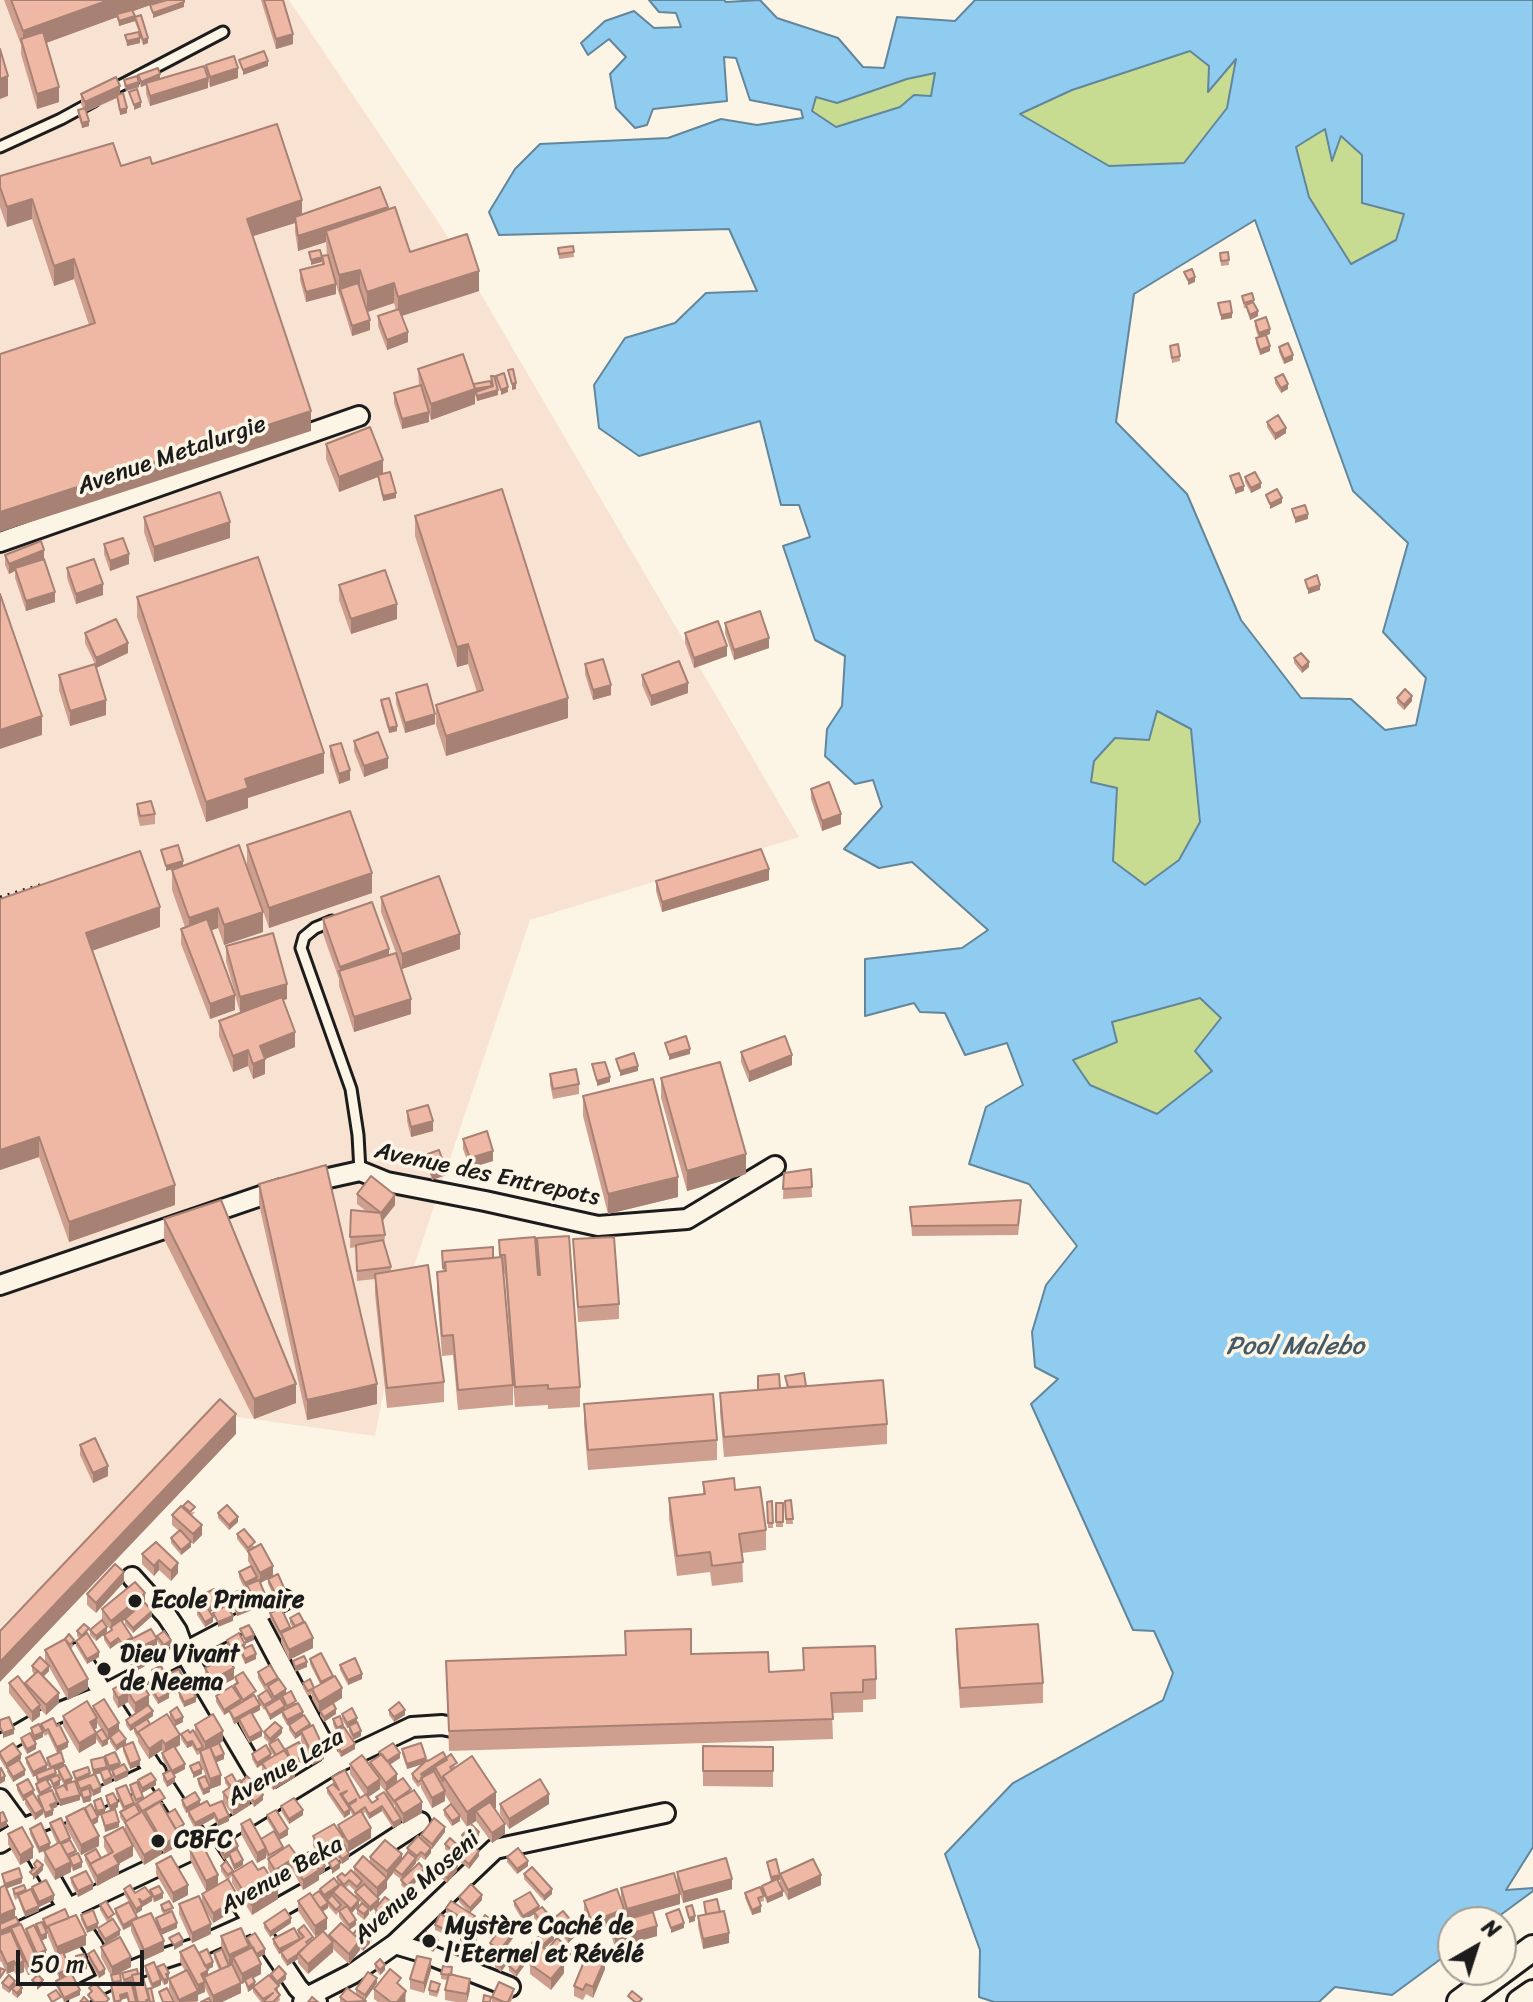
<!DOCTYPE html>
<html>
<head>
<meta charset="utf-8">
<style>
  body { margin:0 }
  #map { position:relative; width:1533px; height:2002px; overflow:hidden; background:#fcf5e5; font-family:Sriracha,sans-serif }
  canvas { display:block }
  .north { position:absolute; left:1437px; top:1906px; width:80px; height:80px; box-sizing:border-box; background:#fcf5e5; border:2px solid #a29e95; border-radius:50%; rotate:39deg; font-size:22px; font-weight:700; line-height:32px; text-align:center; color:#1c1c1c }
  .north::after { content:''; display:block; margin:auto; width:28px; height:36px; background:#1c1c1c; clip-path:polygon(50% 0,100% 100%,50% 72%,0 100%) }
  .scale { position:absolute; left:16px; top:1950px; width:128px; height:36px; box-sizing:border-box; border:4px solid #1c1c1c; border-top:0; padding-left:10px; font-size:24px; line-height:28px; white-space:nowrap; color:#1c1c1c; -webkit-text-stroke:6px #fcf5e5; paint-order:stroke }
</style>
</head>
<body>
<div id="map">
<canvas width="1533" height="2002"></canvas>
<div class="north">N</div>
<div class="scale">50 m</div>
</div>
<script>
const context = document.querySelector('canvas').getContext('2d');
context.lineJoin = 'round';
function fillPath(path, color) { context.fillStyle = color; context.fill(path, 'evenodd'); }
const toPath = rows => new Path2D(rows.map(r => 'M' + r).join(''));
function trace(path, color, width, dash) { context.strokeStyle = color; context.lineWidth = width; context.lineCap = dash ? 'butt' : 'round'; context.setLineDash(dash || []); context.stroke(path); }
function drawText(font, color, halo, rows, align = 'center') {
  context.font = font + ' Sriracha,sans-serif'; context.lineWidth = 7; context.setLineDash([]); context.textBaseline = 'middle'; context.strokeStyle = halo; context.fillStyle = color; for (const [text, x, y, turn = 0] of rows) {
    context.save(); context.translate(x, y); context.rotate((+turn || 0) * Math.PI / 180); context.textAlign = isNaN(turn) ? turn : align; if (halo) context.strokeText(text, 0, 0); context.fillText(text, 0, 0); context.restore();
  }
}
const built = toPath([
  [0,0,289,0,441,226,799,837,530,920,400,1308,375,1436,216,1414,0,1628]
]);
const green = toPath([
  [1190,51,1210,66,1208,90,1237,57,1227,108,1184,163,1109,166,1019,114,1072,90],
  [935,72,931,96,914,95,900,107,836,127,812,111,816,97,907,79],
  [1325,128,1332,159,1341,135,1362,155,1362,203,1404,214,1396,240,1350,264,1309,197,1296,146],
  [1157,710,1191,729,1200,822,1179,860,1145,885,1113,861,1117,789,1091,782,1094,761,1115,737],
  [1200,998,1222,1018,1212,1071,1157,1114,1090,1085,1073,1060,1116,1042,1111,1022]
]);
const water = toPath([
  [649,0,724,0,726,2,760,0,777,18,838,38,863,67,884,68,897,17,955,21,975,0,1533,0,1533,1847,1506,1890,1533,1888,1533,1891,1491,1922,1453,1922,1453,1950,1392,1995,1335,1987,1319,2002,994,2002,979,1997,980,1950,945,1854,1013,1783,1163,1700,1173,1673,1154,1631,1133,1630,1031,1404,1058,1379,1035,1367,1032,1332,1046,1285,1077,1246,1029,1184,969,1164,986,1107,1023,1085,1007,1043,965,1055,945,1013,920,1012,914,1003,865,1016,865,959,962,948,988,930,912,862,879,868,844,849,882,807,873,780,855,784,825,756,827,729,842,706,845,656,815,640,783,546,810,537,799,505,781,505,760,421,639,456,599,428,594,385,625,338,675,323,706,293,757,291,729,229,499,235,489,212,515,169,540,144,668,138,721,119,757,125,803,118,801,110,750,100,736,58,724,57,727,101,653,109,647,125,635,128,616,108,610,74,626,57,609,39,588,55,581,43,605,21,634,11,654,28,681,27,676,13,659,12,649,0],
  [1190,51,1209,66,1208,92,1236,59,1227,108,1184,163,1109,166,1020,114,1072,90,1190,51],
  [935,73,931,96,914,95,900,107,836,127,812,111,816,97,837,103,907,79,935,73],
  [1325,129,1332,161,1341,136,1362,155,1362,203,1404,214,1396,240,1351,264,1309,197,1296,147,1325,129],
  [1255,220,1353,491,1408,543,1383,632,1426,678,1416,725,1385,730,1351,699,1301,698,1241,620,1187,494,1116,422,1134,294,1255,220],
  [1157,711,1191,729,1200,822,1179,860,1145,885,1113,861,1117,788,1091,782,1094,761,1115,738,1149,740,1157,711],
  [1200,998,1221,1018,1195,1051,1212,1071,1157,1114,1090,1085,1073,1060,1117,1042,1112,1022,1200,998]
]);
const path = toPath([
  [0,897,43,884]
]);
const lane = toPath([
  [110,91,223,32],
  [0,147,61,119,94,101],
  [332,921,315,928,304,937,301,948,351,1089,358,1135,360,1171]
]);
const street = toPath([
  [0,542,359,416],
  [306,1183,360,1171,387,1182,485,1201,598,1226,687,1219,775,1166],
  [0,1285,281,1189],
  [132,1577,167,1616,177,1631,185,1653,273,1802],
  [255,1615,334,1764],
  [77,1653,202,1845,298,1988,307,1997,317,2002],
  [0,1745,48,1717,105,1694,284,1600],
  [0,1799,22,1829,68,1909,93,1946,109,1980],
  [0,1843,22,1829,90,1802,156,1772],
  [0,1941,202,1845,334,1764,412,1727,442,1725,472,1731],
  [395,1944,422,1952,510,1987],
  [78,2002,85,1992,109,1980,153,1962,196,1948,254,1922,343,1872,420,1822],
  [303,2002,307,1997,352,1974,395,1944,495,1849,665,1813]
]);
const secondary = toPath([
  [1460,2002,1533,1948],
  [1520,2002,1533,1993]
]);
const wall = toPath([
  [4,0,164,0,133,11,135,21,119,26,117,17,46,43,59,102,37,109,21,54,21,45],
  [261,0,283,0,293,44,276,49],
  [135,17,148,43,143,45,139,33,140,43,127,46,125,35,139,32,135,22],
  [206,65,238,78,210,87,208,81,208,88,150,106,146,94,146,85,141,87,139,82,139,87,126,91,124,85,124,80,138,80,138,75,160,79,206,72],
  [81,94,120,94,127,113,120,115,117,98,86,112,89,126,82,128,78,115,78,110,83,108,81,104],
  [152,164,302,214,388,210,410,252,479,291,402,316,408,342,387,350,378,326,378,316,396,310,394,303,368,312,370,330,352,336,336,284,336,294,306,302,300,280,300,270,322,265,322,256,327,255,326,242,298,251,295,232,295,223,253,236,311,431,89,325,74,279,54,286,32,219,7,227,0,207,0,176],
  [573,246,574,257,559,259,558,248],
  [1228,252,1229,265,1221,266,1220,253],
  [1242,296,1254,303,1258,316,1250,320,1246,308,1244,308],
  [1255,321,1270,334,1266,335,1270,351,1260,355,1256,343,1256,338,1258,337,1255,326],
  [1170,346,1180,356,1180,361,1172,363],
  [1279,347,1293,360,1284,364,1279,352],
  [418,369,474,384,492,386,491,376,498,395,477,401,475,394,475,404,431,420,429,414,429,422,402,429,394,403,394,393,419,386],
  [1275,378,1288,389,1281,393,1275,383],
  [1267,422,1286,433,1275,440,1267,427],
  [326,444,383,474,396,498,383,501,378,477,339,492,326,459],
  [1245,477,1261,488,1251,493,1245,482],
  [415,516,568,718,446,756,436,725,436,705,477,692,468,664,457,667,415,536],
  [144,517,230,538,154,562,144,532],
  [104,544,129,564,110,571,104,554],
  [5,555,44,559,55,602,26,611,15,578,15,571,9,574,5,565],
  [67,568,103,595,76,604,67,578],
  [339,585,397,619,351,634,339,600],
  [137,597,324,773,248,798,248,808,206,822,137,617],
  [725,623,769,648,734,660,725,633],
  [85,633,128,653,96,668,106,715,70,726,59,690,59,675,95,664,85,643],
  [685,633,727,656,694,668,685,643],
  [1294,658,1309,667,1302,673,1294,663],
  [585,664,611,695,593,700,585,674],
  [642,675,688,693,651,706,642,685],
  [396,693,435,724,405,733,396,703],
  [1397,698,1412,701,1404,710,1397,703],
  [381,700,397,731,389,733,381,705],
  [354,741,388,768,364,777,354,751],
  [330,746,350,780,339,784,330,756],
  [811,789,841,824,822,831,811,799],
  [137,804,155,814,155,824,140,826,137,814],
  [247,845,372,893,269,928,247,865],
  [172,870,263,932,224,945,218,928,212,930,235,993,226,961,226,946,287,999,283,1000,295,1047,265,1059,265,1074,253,1079,248,1066,233,1072,219,1036,219,1021,249,1009,240,1012,235,995,235,1010,210,1019,181,944,181,929,185,927,172,890],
  [769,880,662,912,656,891,656,881],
  [381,897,460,949,402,969,411,1014,354,1032,339,986,339,979,323,934,323,919,389,955,396,953,381,912],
  [0,899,160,927,93,950,175,1205,69,1242,39,1157,0,1170],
  [741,1052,792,1065,749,1082,741,1062],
  [550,1074,579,1084,579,1094,553,1099,550,1084],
  [661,1078,746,1174,687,1191,661,1098],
  [583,1096,678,1197,608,1214,583,1116],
  [407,1111,433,1131,411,1137,407,1121],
  [463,1139,493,1161,470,1168,463,1149],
  [425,1155,446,1175,432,1180,425,1160],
  [811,1169,812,1197,783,1199,784,1173],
  [259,1184,377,1404,307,1420,259,1204],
  [357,1194,395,1205,382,1221,385,1235,384,1245,391,1267,391,1272,444,1382,444,1402,387,1408,375,1294,375,1279,357,1281,356,1247,350,1248,351,1210,366,1211,357,1204],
  [910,1207,1021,1210,1018,1235,912,1236],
  [164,1219,296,1403,254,1419,164,1239],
  [537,1238,580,1387,580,1407,548,1409,548,1405,515,1407,505,1274,503,1275,513,1385,513,1405,458,1410,453,1355,442,1356,437,1292,437,1272,443,1272,442,1251,493,1258,499,1257,499,1240,537,1258],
  [573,1239,619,1304,619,1319,578,1322],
  [785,1376,887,1424,887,1444,724,1457,720,1413,720,1393,787,1388],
  [584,1404,717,1440,717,1460,588,1470,584,1424],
  [80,1445,108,1476,93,1483,80,1455],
  [703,1482,735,1490,766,1530,766,1550,742,1553,743,1582,712,1586,710,1572,677,1576,669,1518,669,1498,703,1494],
  [791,1500,793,1524,786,1524,785,1501],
  [772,1501,773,1528,768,1528,767,1502],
  [776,1503,783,1503,783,1527,776,1527],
  [195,1512,192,1515,202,1535,193,1544,191,1542,191,1547,181,1555,171,1543,171,1538,179,1531,172,1525,172,1515],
  [218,1513,238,1522,229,1530,218,1518],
  [237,1534,255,1547,284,1593,275,1598,268,1584,268,1579,261,1583,267,1604,237,1616,230,1600,230,1595,244,1588,239,1577,239,1572,251,1566,248,1561,248,1553,237,1539],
  [142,1554,178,1563,178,1573,171,1581,159,1570,154,1576,142,1564],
  [124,1582,96,1613,87,1605,87,1594],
  [204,1594,220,1607,210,1612,204,1599],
  [145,1603,152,1616,133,1633,125,1624,125,1620,122,1622,132,1638,157,1649,147,1654,147,1665,134,1672,124,1653,124,1648,122,1649,118,1643,110,1649,104,1640,104,1635,111,1630,102,1619,102,1609],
  [197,1609,213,1622,205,1627,197,1615],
  [270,1613,290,1629,293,1628,290,1623,290,1618,313,1648,289,1660,281,1643,281,1636,280,1637,270,1618],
  [956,1629,1043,1683,1043,1703,960,1708,956,1649],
  [90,1630,107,1632,96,1641,90,1635],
  [77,1631,89,1634,88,1635,99,1657,87,1664,76,1646,76,1641,79,1638,77,1636],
  [625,1631,691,1654,769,1672,803,1670,803,1648,876,1679,876,1699,863,1700,863,1712,832,1713,833,1739,449,1751,446,1661,625,1655],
  [157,1636,171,1645,164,1650,157,1641],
  [64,1640,74,1645,71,1649,88,1689,68,1700,49,1667,49,1671,43,1677,59,1703,46,1715,40,1709,40,1716,32,1722,9,1693,9,1683,25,1685,25,1683,34,1674,32,1671,32,1666,47,1664,45,1661,45,1650],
  [227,1640,245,1648,256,1659,245,1664,241,1655,241,1651,232,1656,227,1645],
  [310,1659,342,1698,333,1704,336,1714,324,1722,320,1716,320,1711,322,1710,319,1712,312,1699,312,1694,308,1696,303,1688,303,1683,314,1688,320,1684,310,1664],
  [340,1665,362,1679,348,1685,340,1670],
  [205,1668,234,1679,212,1690,205,1678],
  [258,1672,278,1680,286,1693,296,1704,310,1726,324,1759,312,1765,301,1741,301,1735,295,1739,289,1730,289,1725,297,1720,287,1725,282,1716,282,1712,270,1720,265,1709,264,1710,258,1701,258,1696,268,1691,268,1689,265,1690,258,1678],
  [168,1674,186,1688,196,1702,184,1707,179,1697,179,1692,174,1694,168,1680],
  [137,1675,153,1716,147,1720,150,1724,180,1745,175,1748,185,1769,174,1775,175,1782,167,1787,163,1780,163,1774,169,1771,162,1758,162,1753,163,1752,162,1750,149,1759,138,1742,138,1739,134,1732,134,1729,130,1731,126,1725,126,1720,135,1713,128,1702,118,1708,113,1699,113,1689],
  [235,1677,256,1696,260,1710,252,1714,262,1736,249,1743,239,1724,239,1722,234,1724,229,1712,224,1715,216,1702,216,1696,234,1688,234,1685,236,1684],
  [150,1686,169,1698,158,1704,150,1691],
  [93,1706,119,1730,126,1744,116,1751,110,1742,110,1738,108,1740,108,1744,102,1747,96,1739,96,1743,79,1753,63,1726,63,1716,93,1710],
  [97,1723,101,1729,96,1732,94,1729,97,1728],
  [389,1710,405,1715,394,1722,389,1715],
  [170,1712,183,1722,175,1726,170,1717],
  [342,1714,357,1722,361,1736,353,1740,349,1731,349,1727,347,1728,342,1719],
  [333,1719,343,1727,355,1749,341,1757,331,1739,331,1734,336,1732,333,1724],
  [41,1724,68,1747,57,1753,48,1734,45,1736,43,1733,43,1737,35,1741,36,1749,27,1754,21,1743,21,1738,31,1733,31,1728,41,1727],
  [195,1725,223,1741,219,1744,224,1759,216,1762,221,1785,210,1789,210,1788,210,1792,203,1795,198,1784,198,1779,206,1777,200,1761,200,1754,197,1755,192,1746,187,1748,181,1739,181,1734,190,1733,195,1733],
  [264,1732,282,1733,273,1742,286,1752,286,1749,306,1760,294,1766,295,1777,273,1790,262,1773,262,1764,257,1768,252,1759,252,1754,271,1757,274,1756,269,1749,270,1744,264,1738],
  [123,1746,140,1765,130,1769,123,1751],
  [703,1746,773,1747,773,1787,703,1786],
  [402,1749,426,1761,446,1757,496,1808,494,1809,505,1834,492,1843,476,1821,467,1827,460,1817,460,1821,452,1826,444,1815,444,1810,451,1804,445,1795,445,1801,432,1808,421,1788,421,1785,418,1787,412,1779,412,1774,422,1764,407,1769,402,1754],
  [0,1752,21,1759,19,1760,25,1775,13,1782,7,1772,7,1768,6,1769,0,1759],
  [379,1752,400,1758,390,1765,397,1782,411,1791,422,1813,403,1824,401,1820,401,1824,393,1828,382,1811,369,1819,365,1812,363,1814,371,1838,348,1852,343,1843,343,1846,349,1859,342,1864,336,1855,336,1852,322,1861,313,1846,313,1836,338,1830,338,1825,353,1816,350,1811,350,1814,344,1818,327,1793,327,1788,333,1784,332,1777,360,1798,365,1795,350,1774,350,1764,370,1765,370,1762,379,1756],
  [380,1785,386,1792,386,1795,394,1806,395,1805,395,1810,376,1797,376,1800,372,1803,368,1797,380,1789],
  [104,1757,120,1767,128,1776,115,1782,112,1775,112,1770,110,1771,112,1782,104,1786,100,1773,93,1775,91,1760],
  [26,1758,47,1770,49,1769,47,1763,47,1758,64,1766,72,1782,75,1781,73,1772,90,1776,101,1792,93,1796,89,1790,91,1801,83,1803,77,1783,80,1800,60,1806,55,1794,55,1789,64,1785,58,1774,58,1769,55,1770,60,1785,53,1789,50,1780,48,1781,57,1807,52,1809,53,1815,45,1818,43,1812,43,1814,35,1820,25,1804,25,1800,23,1801,17,1790,17,1785,34,1795,40,1805,38,1801,39,1795,36,1789,36,1784,37,1783,36,1775,33,1777,26,1763],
  [225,1778,254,1788,250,1791,263,1800,254,1807,250,1801,250,1805,233,1816,223,1802,223,1792,229,1788,225,1783],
  [138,1780,156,1785,142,1793,139,1788,143,1799,165,1803,161,1805,167,1814,184,1829,178,1833,179,1845,164,1854,162,1850,162,1854,144,1865,133,1846,133,1856,119,1864,119,1874,97,1886,85,1860,85,1855,101,1858,108,1854,104,1847,104,1837,125,1831,125,1825,120,1817,120,1812,123,1810,116,1794,116,1789,137,1808,137,1804,136,1805,130,1790,130,1785,138,1784],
  [106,1796,118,1807,111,1811,119,1827,105,1832,101,1815,98,1816,98,1822,93,1825,99,1846,81,1855,66,1827,66,1817,97,1814,94,1806,94,1801,105,1812,110,1811,106,1801],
  [182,1800,210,1806,229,1821,218,1826,214,1818,195,1829,188,1816,188,1812,186,1813,182,1805],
  [500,1804,549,1804,509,1829,500,1814],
  [281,1806,303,1815,289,1824,281,1811],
  [267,1815,288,1835,279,1840,283,1847,297,1858,313,1860,325,1871,319,1875,319,1880,303,1890,292,1869,275,1881,268,1869,268,1859,266,1855,266,1858,257,1863,241,1834,241,1824,261,1839,274,1831,267,1820],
  [50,1823,70,1840,82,1867,73,1871,71,1867,71,1872,55,1880,44,1861,45,1850,39,1853,30,1834,30,1829,50,1847,57,1844,50,1828],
  [445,1832,432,1849,431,1848,431,1853,425,1860,421,1857,417,1862,416,1861,416,1863,405,1876,424,1874,407,1891,401,1885,402,1880,394,1874,394,1872,387,1881,387,1888,378,1898,370,1912,369,1910,369,1914,364,1920,357,1914,357,1909,362,1903,359,1901,359,1905,351,1913,356,1925,349,1930,353,1934,363,1930,363,1929,380,1930,371,1941,370,1940,370,1943,363,1951,360,1948,360,1950,349,1964,333,1949,333,1952,308,1974,298,1963,298,1959,287,1966,281,1957,281,1953,279,1954,273,1944,273,1939,298,1935,298,1930,313,1940,323,1931,315,1936,298,1911,298,1901,312,1896,320,1892,320,1889,337,1882,337,1877,345,1876,354,1873,354,1867,370,1863,370,1857,402,1860,407,1853,407,1848,421,1839,421,1835],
  [349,1885,356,1892,355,1897,346,1888],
  [328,1906,336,1915,339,1912,339,1917,348,1929,329,1935,329,1937,323,1931,327,1929,322,1912,328,1908],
  [8,1834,33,1858,20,1865,8,1844],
  [222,1835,232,1842,238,1851,243,1865,234,1870,229,1857,224,1860,220,1853,220,1848,224,1846,222,1840],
  [462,1835,479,1837,472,1845,479,1856,469,1869,459,1861,459,1856,456,1859,445,1849,445,1844,461,1853,467,1845,462,1840],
  [190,1850,218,1885,227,1880,221,1871,221,1866,233,1872,278,1899,252,1915,232,1883,232,1876,228,1880,239,1908,213,1923,203,1906,211,1934,192,1943,179,1914,179,1904,202,1904,202,1894,218,1885,206,1891,190,1860],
  [507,1857,528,1866,517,1874,507,1862],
  [767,1862,780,1874,821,1885,788,1900,780,1884,780,1880,778,1880,783,1896,767,1903,763,1893,764,1901,760,1902,761,1912,752,1915,745,1898,745,1893,762,1891,762,1886,771,1882],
  [156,1864,188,1895,173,1903,156,1874],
  [439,1871,457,1871,447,1883,439,1876],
  [677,1872,732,1889,683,1903,677,1882],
  [2,1874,22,1883,6,1888,15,1917,38,1971,28,1975,24,1967,24,1972,16,1975,14,1971,7,1974,1,1961,0,1962,0,1888,4,1886],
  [524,1874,552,1894,544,1901,524,1879],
  [71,1878,93,1889,78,1897,71,1883],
  [32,1887,54,1900,39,1907,39,1906,39,1911,25,1917,18,1898,15,1900,13,1894,13,1889,26,1892,32,1890],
  [621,1888,680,1904,627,1919,624,1910,624,1919,615,1923,657,1936,615,1948,611,1934,611,1924,592,1932,584,1911,584,1901,623,1907,621,1898],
  [124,1889,135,1893,150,1894,150,1890,163,1898,154,1902,152,1898,152,1901,142,1907,142,1910,136,1914,124,1894],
  [459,1897,482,1900,470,1912,475,1921,470,1927,478,1934,474,1953,460,1950,460,1945,469,1927,446,1913,446,1908,468,1911,459,1902],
  [514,1901,549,1920,541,1926,534,1918,534,1914,523,1921,514,1906],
  [704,1902,720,1912,729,1943,703,1949,698,1926,698,1916,705,1915],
  [100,1905,114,1919,120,1935,105,1944,98,1933,98,1928,107,1922,100,1910],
  [161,1905,173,1912,177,1928,161,1935,156,1923,156,1918,164,1915,161,1910],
  [115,1909,137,1917,164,1951,144,1960,131,1931,131,1926,123,1930,115,1914],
  [375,1909,394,1909,385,1922,375,1914],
  [93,1910,87,1933,81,1920,81,1915],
  [69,1918,86,1945,64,1954,70,1974,80,1995,64,2002,56,1986,56,1981,69,1974,59,1978,52,1962,52,1957,56,1955,48,1936,48,1933,47,1933,47,1938,41,1941,46,1955,37,1959,26,1934,26,1929,36,1929,36,1924,43,1924,43,1919],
  [553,1919,578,1934,568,1943,553,1924],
  [264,1923,291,1923,270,1937,264,1928],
  [435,1925,454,1926,449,1936,435,1930],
  [479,1925,496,1928,490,1938,479,1930],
  [221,1936,247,1942,247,1938,265,1954,258,1958,261,1974,253,1978,255,1986,271,1977,271,1974,286,1979,278,1986,278,1992,280,2000,278,2002,261,2002,253,1992,253,1989,248,1992,245,1982,242,1984,234,1969,241,1993,222,2002,212,2002,205,1988,205,1992,198,1994,198,2001,196,2002,175,2002,169,1989,169,1979,185,1971,180,1962,180,1952,199,1953,213,1967,207,1970,208,1975,219,1970,214,1958,214,1953,229,1966,233,1967,233,1963,229,1965,221,1946],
  [513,1938,500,1956,490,1948,490,1943],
  [420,1939,438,1945,433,1952,420,1944],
  [554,1940,544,1948,547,1950,571,1955,564,1964,564,1973,551,1990,530,1974,530,1966,528,1964,528,1954,532,1948,532,1943],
  [101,1947,131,1967,117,1974,121,1983,124,1983,122,1973,138,1974,147,1991,154,2002,128,2002,127,1998,121,2000,121,2002,113,2002,111,1990,111,1985,112,1985,111,1976,101,1957],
  [88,1954,105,1974,99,1978,88,1959],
  [495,1962,508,1962,501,1972,495,1967],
  [375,1964,385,1970,380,1975,375,1969],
  [145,1966,157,1970,157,1967,169,1973,168,1983,164,1985,161,1980,161,1985,152,1989,145,1971],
  [509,1966,524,1966,516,1977,509,1971],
  [605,1969,593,1998,586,1994,583,2000,574,1996,574,1986],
  [431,1970,424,1993,410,1989,410,1979],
  [441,1974,452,1975,470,1989,467,2002,456,2002,445,2000,445,1990,447,1980,441,1979],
  [2,1983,15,1985,22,1993,17,1998,12,1994,12,1989,9,1993,2,1988],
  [377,1983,365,2000,366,2002,340,2002,340,1997,356,1994,356,1989],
  [401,1986,406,2001,405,2002,378,2002,374,1999,374,1989],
  [440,1989,437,1997,429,1995,429,1990],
  [514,1994,511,2002,492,2002,492,1997]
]);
const shadedWall = toPath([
  [109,0,164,0,24,51,23,46,23,31],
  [184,2,184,7,153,18,153,13],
  [135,16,135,21,119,26,119,21],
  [293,34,293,44,276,49,276,39],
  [140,38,140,43,127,46,127,41],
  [148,38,148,43,143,45,143,40],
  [268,61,268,66,243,75,243,70],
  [238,68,238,78,210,87,210,77],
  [160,74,160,79,141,87,141,82],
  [8,76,8,96,0,99,0,79],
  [208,78,208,88,150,106,150,96],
  [139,82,139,87,126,91,126,86],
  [120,86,120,96,85,112,85,102],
  [59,87,59,102,37,109,37,94],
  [141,102,141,107,134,110,134,105],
  [127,108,127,113,120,115,120,110],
  [89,121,89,126,82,128,82,123],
  [32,199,32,219,7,227,7,207],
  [302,200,302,220,295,217,295,223,247,238,247,219],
  [388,207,388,222,326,231,326,242,298,251,298,236],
  [322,257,322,262,311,265,311,260],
  [74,259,74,279,54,286,54,266],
  [360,270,360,290,340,289,339,295,339,275],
  [479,271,479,291,398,317,398,297],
  [1195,277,1195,282,1188,285,1188,280],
  [394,283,394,303,367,312,367,292],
  [336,284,336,294,306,302,306,292],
  [1258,311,1258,316,1250,320,1250,315],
  [1232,313,1232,318,1221,320,1221,315],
  [370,320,370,330,352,336,352,326],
  [1270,329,1270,334,1259,338,1259,333],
  [408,332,408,342,387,350,387,340],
  [1270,346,1270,351,1260,355,1260,350],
  [1293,355,1293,360,1284,364,1284,359],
  [516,383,516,389,512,390,512,384],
  [1288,384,1288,389,1281,393,1281,388],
  [492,386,492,391,475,394,475,404,431,420,431,404,475,389],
  [508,387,508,392,501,395,501,390],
  [498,390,498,395,477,401,477,396],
  [311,411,311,431,0,532,0,512],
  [429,412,429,422,402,429,402,419],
  [1286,428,1286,433,1275,440,1275,434],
  [383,460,383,475,339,492,339,477],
  [1261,483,1261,488,1251,493,1251,488],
  [1244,486,1244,491,1235,494,1235,489],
  [396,493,396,498,383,501,383,496],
  [1282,498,1282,503,1270,509,1270,504],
  [1308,514,1308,519,1295,523,1295,518],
  [230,522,230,538,154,562,154,547],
  [44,550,44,560,15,568,15,571,9,574,9,564],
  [129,554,129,564,110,571,110,561],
  [103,584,103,595,76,604,76,594],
  [1320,585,1320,590,1308,594,1308,589],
  [55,592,55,602,26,611,26,601],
  [397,604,397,619,351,634,351,619],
  [769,638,769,648,734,660,734,650],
  [128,643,128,653,96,668,96,658],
  [468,644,468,664,457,667,457,647],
  [727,646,727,656,694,668,694,658],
  [1309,662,1309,667,1302,673,1302,668],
  [688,683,688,693,651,706,651,696],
  [611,685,611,695,593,700,593,690],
  [1412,696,1412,701,1404,710,1404,705],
  [568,698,568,718,446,756,446,736],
  [106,700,106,715,70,726,70,711],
  [435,714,435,724,405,733,405,723],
  [42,716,42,735,0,749,0,730],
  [397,726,397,731,389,733,389,728],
  [324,753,324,773,248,798,248,808,206,822,206,802,245,779],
  [388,758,388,768,364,777,364,766],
  [350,770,350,780,339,784,339,774],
  [841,814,841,824,822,831,822,821],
  [183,861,183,866,166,871,166,866],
  [769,869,769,880,662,912,662,902],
  [372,873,372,893,269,928,269,908],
  [160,907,160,927,86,953,86,933],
  [218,908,218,928,189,938,189,918],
  [263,912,263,932,224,945,224,925],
  [460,934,460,949,402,969,402,954],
  [389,949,389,964,340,974,340,967],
  [287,984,287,999,240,1012,240,997],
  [235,995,235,1010,210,1019,210,1004],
  [411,999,411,1014,354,1032,354,1017],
  [295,1032,295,1047,260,1061,260,1046],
  [690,1049,690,1054,669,1060,669,1055],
  [248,1050,248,1066,233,1072,233,1056],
  [792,1055,792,1065,749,1082,749,1072],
  [265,1059,265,1074,253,1079,253,1064],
  [638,1066,638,1071,620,1076,620,1071],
  [610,1077,610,1082,597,1086,597,1081],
  [433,1121,433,1131,411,1137,411,1127],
  [39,1137,39,1157,0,1170,0,1150],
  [493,1151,493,1161,470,1168,470,1158],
  [746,1154,746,1174,687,1191,687,1171],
  [446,1170,446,1175,432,1180,432,1175],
  [678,1177,678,1197,608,1214,608,1194],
  [175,1185,175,1205,69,1242,69,1222],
  [395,1195,395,1205,381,1223,381,1213],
  [296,1384,296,1403,254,1419,254,1399],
  [377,1384,377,1404,307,1420,307,1400],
  [236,1414,236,1434,0,1682,0,1662],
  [108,1466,108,1476,93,1483,93,1473],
  [238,1517,238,1522,229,1530,229,1525],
  [202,1525,202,1535,193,1544,193,1534],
  [191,1542,191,1547,181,1555,181,1550],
  [159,1560,159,1570,154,1576,154,1566],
  [178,1563,178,1573,171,1581,171,1571],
  [273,1566,273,1576,260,1583,260,1573],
  [124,1572,124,1582,96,1613,96,1603],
  [257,1577,257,1582,245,1588,245,1583],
  [284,1588,284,1593,275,1598,275,1593],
  [145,1593,145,1603,112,1630,111,1621],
  [267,1599,267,1604,237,1616,237,1611],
  [220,1602,220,1607,210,1612,210,1607],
  [152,1611,152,1616,133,1633,133,1628],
  [233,1616,233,1621,218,1627,218,1622],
  [213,1617,213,1622,205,1627,205,1622],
  [107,1627,107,1632,96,1641,96,1636],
  [254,1635,254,1640,245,1644,245,1639],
  [118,1638,118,1643,110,1649,110,1644],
  [313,1638,313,1648,289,1660,289,1650],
  [157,1639,157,1649,143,1656,143,1646],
  [171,1640,171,1645,164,1650,164,1645],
  [245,1644,245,1649,232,1656,232,1651],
  [99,1652,99,1657,87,1664,87,1659],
  [256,1654,256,1659,245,1664,245,1659],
  [147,1655,147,1665,134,1672,134,1662],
  [307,1662,307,1667,295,1672,295,1667],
  [49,1666,49,1671,40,1680,40,1675],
  [234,1668,234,1679,212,1690,212,1680],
  [164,1672,164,1677,156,1682,156,1677],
  [362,1674,362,1679,348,1685,348,1680],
  [88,1679,88,1689,68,1700,68,1690],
  [186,1684,186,1689,174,1694,174,1689],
  [342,1688,342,1698,319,1712,319,1702],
  [286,1689,286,1694,274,1702,274,1697],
  [128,1692,128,1702,118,1708,118,1698],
  [59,1693,59,1703,46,1715,46,1705],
  [169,1693,169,1698,158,1704,158,1699],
  [149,1695,149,1705,135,1713,135,1703],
  [196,1697,196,1702,184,1707,184,1702],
  [241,1699,241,1704,229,1710,229,1712,224,1715,224,1710],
  [40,1705,40,1716,32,1722,32,1712],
  [260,1705,260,1710,240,1721,239,1719,239,1722,234,1724,234,1719],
  [285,1706,285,1711,270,1720,270,1715],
  [336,1709,336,1714,324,1722,324,1717],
  [405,1710,405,1715,394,1722,394,1717],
  [153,1711,153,1716,130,1731,130,1726],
  [303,1712,303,1717,287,1725,287,1720],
  [183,1717,183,1722,175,1726,175,1721],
  [97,1718,97,1728,90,1732,90,1722],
  [357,1718,357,1723,347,1728,347,1723],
  [119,1723,119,1733,108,1740,108,1744,102,1747,102,1742,108,1739,108,1730],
  [310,1724,310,1730,301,1731,301,1735,295,1739,295,1734],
  [282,1728,282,1733,270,1744,270,1739],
  [14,1729,14,1734,3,1738,3,1733],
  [223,1731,223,1741,205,1752,205,1742],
  [262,1731,262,1736,249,1743,249,1738],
  [361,1731,361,1736,353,1740,353,1735],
  [43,1732,43,1737,34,1741,34,1736],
  [96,1733,96,1743,79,1753,79,1743],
  [180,1735,180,1745,165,1754,165,1744],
  [126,1739,126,1744,116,1751,116,1746],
  [162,1740,162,1750,149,1759,149,1749],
  [192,1741,192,1746,187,1748,187,1743],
  [68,1742,68,1747,57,1753,57,1747],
  [36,1744,36,1749,27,1754,27,1749],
  [355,1744,355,1749,341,1757,341,1752],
  [324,1749,324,1759,312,1765,312,1754],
  [400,1753,400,1758,386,1767,386,1762],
  [21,1754,21,1759,6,1769,6,1764],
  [224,1754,224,1759,215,1763,215,1758],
  [271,1754,271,1759,257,1768,257,1763],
  [306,1755,306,1760,292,1767,292,1762],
  [446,1757,446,1762,435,1767,435,1770,421,1779,421,1774],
  [426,1758,426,1763,407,1769,407,1764],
  [140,1760,140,1765,130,1769,130,1764],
  [64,1762,64,1767,51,1772,51,1767],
  [120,1763,120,1768,109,1771,109,1766],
  [185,1764,185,1769,172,1776,172,1771],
  [47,1765,47,1770,33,1777,33,1772],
  [107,1767,107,1772,93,1775,93,1770],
  [295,1767,295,1777,273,1790,273,1780],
  [202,1769,202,1774,193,1778,193,1773],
  [25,1770,25,1775,13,1782,13,1777],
  [128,1771,128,1776,115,1782,115,1777],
  [56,1773,56,1778,38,1785,38,1780],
  [90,1773,90,1778,76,1784,76,1779],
  [397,1774,397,1784,386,1790,386,1793,386,1783],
  [221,1775,221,1785,210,1789,210,1779],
  [5,1776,5,1781,0,1784,0,1779],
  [112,1777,112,1782,104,1786,104,1781],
  [175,1777,175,1782,167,1787,167,1782],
  [72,1778,72,1783,64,1786,64,1781],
  [380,1779,380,1789,367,1798,367,1788],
  [60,1780,60,1785,53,1789,53,1784],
  [156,1780,156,1785,142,1793,142,1788],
  [254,1783,254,1788,247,1795,247,1790],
  [101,1787,101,1792,93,1796,93,1791],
  [210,1787,210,1792,203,1795,203,1790],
  [34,1790,34,1795,23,1801,23,1796],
  [445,1791,445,1801,432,1808,432,1798],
  [496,1792,496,1808,481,1818,476,1811,476,1821,467,1827,467,1812],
  [549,1794,549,1804,509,1829,509,1819],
  [80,1795,80,1800,60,1806,60,1800],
  [250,1795,250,1805,233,1816,233,1806],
  [263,1795,263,1800,254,1807,254,1802],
  [91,1796,91,1801,83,1803,83,1798],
  [200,1800,200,1805,186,1813,186,1808],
  [57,1802,57,1807,50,1810,50,1805],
  [118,1802,118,1807,110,1811,110,1806],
  [422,1802,422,1813,403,1824,403,1814],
  [382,1806,382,1811,369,1819,369,1814],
  [43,1809,43,1814,35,1820,35,1814],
  [105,1809,105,1814,97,1816,97,1811],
  [350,1809,350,1814,344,1818,344,1813],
  [53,1810,53,1815,45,1818,45,1813],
  [303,1810,303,1815,289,1824,289,1819],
  [214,1813,214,1818,195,1829,195,1823],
  [229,1816,229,1821,218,1826,218,1821],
  [460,1816,460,1821,452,1826,452,1821],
  [98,1817,98,1822,91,1826,91,1821],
  [401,1819,401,1824,393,1828,393,1823],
  [7,1821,7,1826,0,1829,0,1824],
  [119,1822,119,1827,105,1832,105,1826],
  [184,1824,184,1829,175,1835,175,1830],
  [505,1824,505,1834,492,1843,492,1833],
  [445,1827,445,1832,432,1849,432,1844],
  [371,1828,371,1838,348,1852,348,1842],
  [288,1829,288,1835,279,1840,279,1835],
  [479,1832,479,1837,469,1847,469,1842],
  [179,1835,179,1845,164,1854,164,1844],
  [99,1836,99,1846,81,1855,81,1845],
  [343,1837,343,1848,322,1861,322,1850],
  [50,1843,50,1848,39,1853,39,1848],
  [162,1844,162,1854,144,1865,144,1855],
  [133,1846,133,1856,114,1866,114,1856],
  [238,1846,238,1851,229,1853,229,1857,224,1860,224,1855],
  [33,1847,33,1858,20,1865,20,1855],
  [266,1848,266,1858,257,1863,257,1853],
  [431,1848,431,1853,425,1860,425,1855],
  [479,1851,479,1856,469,1869,469,1864],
  [349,1854,349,1859,342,1864,342,1859],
  [402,1854,402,1864,394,1869,394,1872,387,1881,387,1871],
  [297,1856,297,1866,292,1861,292,1869,275,1881,275,1870],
  [416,1858,416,1863,402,1880,402,1875],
  [243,1860,243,1865,234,1870,234,1865],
  [528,1861,528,1866,517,1874,517,1869],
  [71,1862,71,1872,55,1880,55,1870],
  [82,1862,82,1867,73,1871,73,1866],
  [340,1863,340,1868,332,1874,332,1869],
  [119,1864,119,1874,97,1886,97,1876],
  [43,1865,43,1870,33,1880,33,1875],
  [325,1866,325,1871,319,1875,319,1880,303,1890,303,1880],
  [457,1866,457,1871,447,1883,447,1878],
  [424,1869,424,1874,407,1891,407,1886],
  [218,1875,218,1885,206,1891,206,1881],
  [780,1875,780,1880,771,1882,771,1877],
  [821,1875,821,1885,788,1900,788,1890],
  [22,1878,22,1883,5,1889,5,1884],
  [387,1878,387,1888,377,1898,377,1888],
  [732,1879,732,1889,683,1903,683,1892],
  [93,1884,93,1889,78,1897,78,1891],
  [188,1885,188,1895,173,1903,173,1893],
  [339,1885,339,1890,324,1900,324,1895],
  [278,1889,278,1899,252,1915,252,1905],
  [552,1889,552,1894,544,1901,544,1896],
  [783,1891,783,1896,767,1903,767,1898],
  [163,1893,163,1898,154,1902,154,1897],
  [680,1894,680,1904,627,1919,627,1909],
  [54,1895,54,1900,39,1907,39,1902],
  [482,1895,482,1900,470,1913,470,1908],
  [152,1896,152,1901,142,1907,142,1902],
  [239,1898,239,1908,213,1923,213,1913],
  [379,1899,379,1904,370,1912,370,1907],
  [359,1900,359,1905,351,1914,351,1909],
  [328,1903,328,1908,319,1914,319,1909],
  [394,1904,394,1909,385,1922,385,1917],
  [142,1905,142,1910,136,1914,136,1909],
  [39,1906,39,1911,25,1917,25,1912],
  [539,1906,539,1911,523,1921,523,1916],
  [761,1906,761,1912,752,1915,752,1910],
  [15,1909,15,1919,0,1925,0,1915],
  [369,1909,369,1914,364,1920,364,1914],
  [624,1909,624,1919,592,1932,592,1922],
  [549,1915,549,1920,541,1926,541,1921],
  [695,1916,695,1921,689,1923,689,1918],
  [291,1918,291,1923,270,1937,270,1932],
  [327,1918,327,1929,315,1936,315,1926],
  [356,1920,356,1925,349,1930,349,1925],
  [131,1921,131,1926,123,1930,123,1925],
  [19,1923,19,1928,11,1928,11,1931,0,1936,0,1931],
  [98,1923,98,1928,87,1933,87,1928],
  [177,1923,177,1928,161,1935,161,1930],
  [496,1923,496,1928,490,1938,490,1932],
  [684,1923,684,1928,671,1933,671,1928],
  [211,1924,211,1934,192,1943,192,1933],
  [380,1925,380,1930,371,1941,371,1936],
  [657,1926,657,1936,615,1948,615,1938],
  [578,1929,578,1934,568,1943,568,1938],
  [120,1930,120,1935,105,1944,105,1939],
  [47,1933,47,1938,41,1941,41,1936],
  [513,1933,513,1938,500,1956,500,1950],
  [729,1933,729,1943,703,1949,703,1939],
  [86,1935,86,1945,57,1957,57,1947],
  [554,1935,554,1940,538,1954,538,1949],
  [370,1938,370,1943,363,1951,363,1946],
  [300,1939,300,1944,279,1954,279,1949],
  [183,1940,183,1945,174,1950,174,1945],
  [360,1940,360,1950,349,1964,349,1954],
  [438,1940,438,1945,433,1952,433,1947],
  [164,1941,164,1951,144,1960,144,1950],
  [333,1942,333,1952,308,1974,308,1964],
  [249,1946,249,1956,233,1957,233,1963,229,1965,229,1955],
  [265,1949,265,1954,256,1959,256,1954],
  [46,1950,46,1955,37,1959,37,1954],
  [571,1950,571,1955,564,1964,564,1973,551,1990,551,1979,560,1963],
  [298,1954,298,1959,287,1966,287,1961],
  [131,1957,131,1967,112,1977,112,1967],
  [508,1957,508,1962,501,1972,501,1967],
  [431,1959,431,1970,424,1993,424,1983],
  [605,1959,605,1969,593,1998,593,1987],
  [14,1961,14,1971,7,1974,7,1964],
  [24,1961,24,1972,16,1975,16,1965],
  [38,1961,38,1971,28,1975,28,1965],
  [524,1961,524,1966,516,1977,516,1972],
  [213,1962,213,1967,204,1971,204,1966],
  [87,1963,87,1969,78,1971,78,1966],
  [261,1964,261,1974,246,1982,245,1980,245,1982,242,1984,242,1974],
  [385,1965,385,1970,380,1975,380,1970],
  [70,1969,70,1974,59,1978,59,1973],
  [105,1969,105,1974,99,1978,99,1973],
  [208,1970,208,1980,204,1977,205,1992,198,1995,198,1985,201,1974],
  [169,1973,168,1983,164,1985,164,1980,166,1974],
  [286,1974,286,1979,277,1987,277,1982],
  [377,1978,377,1983,365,2000,365,1995],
  [470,1979,470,1989,467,2002,467,1994],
  [43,1980,43,1985,37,1990,37,1985],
  [161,1980,161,1985,152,1989,152,1984],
  [15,1981,15,1986,9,1993,9,1988],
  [255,1982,255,1987,248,1992,248,1987],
  [241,1983,241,1993,222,2002,213,2002,213,1996],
  [22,1988,22,1993,17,1998,17,1993],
  [80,1990,80,1995,64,2002,64,1998],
  [198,1991,198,2001,179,2002,179,2000],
  [406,1991,405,2002,397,2002],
  [127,1993,127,1998,120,2000,120,1995]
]);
const building = toPath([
  [11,0,109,0,23,31,11,0],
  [167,0,184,0,184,2,153,13,150,5,167,0],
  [264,0,283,0,293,34,276,39,264,0],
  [132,10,135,16,119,21,117,14,132,10],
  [141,15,148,38,143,40,135,17,141,15],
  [43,32,59,87,37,94,21,39,43,32],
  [139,32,140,38,127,41,125,35,139,32],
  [0,49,8,76,0,79,0,49],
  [264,51,268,61,243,70,239,60,264,51],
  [234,56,238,68,210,77,206,65,234,56],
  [204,66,208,78,150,96,146,83,204,66],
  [158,68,160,74,141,82,138,75,158,68],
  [137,76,139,82,126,86,124,80,137,76],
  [116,77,120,86,85,102,81,94,116,77],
  [137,89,141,102,134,105,129,92,137,89],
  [123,93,127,108,120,110,117,95,123,93],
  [85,108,89,121,82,123,78,110,85,108],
  [277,124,302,200,247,219,311,411,0,512,0,354,95,323,74,259,54,266,32,199,7,207,0,187,0,176,113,143,121,166,150,157,152,164,277,124],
  [380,187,388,207,298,236,295,217,380,187],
  [395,207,410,252,467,234,479,271,398,297,394,283,367,292,360,270,339,275,326,231,395,207],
  [573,246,574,252,559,254,558,248,573,246],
  [320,250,322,257,311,260,309,252,320,250],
  [1228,252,1229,260,1221,261,1220,253,1228,252],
  [328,255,336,284,306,292,300,270,324,264,322,256,328,255],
  [1192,269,1195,277,1188,280,1184,272,1192,269],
  [358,283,370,320,352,326,340,289,358,283],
  [1252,293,1254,300,1244,303,1242,296,1252,293],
  [1230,301,1232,313,1221,315,1218,303,1230,301],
  [1253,302,1258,311,1250,315,1246,305,1253,302],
  [399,309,408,332,387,340,378,316,399,309],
  [1266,317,1270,329,1259,333,1255,321,1266,317],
  [1266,335,1270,346,1260,350,1256,338,1266,335],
  [1288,343,1293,355,1284,359,1279,347,1288,343],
  [1178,344,1180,356,1172,358,1170,346,1178,344],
  [463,354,475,389,431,404,418,369,463,354],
  [513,369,516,383,512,384,508,370,513,369],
  [504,373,508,387,501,390,496,376,504,373],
  [1283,374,1288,384,1281,388,1275,378,1283,374],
  [491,376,494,376,498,390,477,396,476,392,493,386,491,376],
  [490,381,492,386,474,389,475,389,474,384,490,381],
  [421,385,429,412,402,419,394,393,421,385],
  [1278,415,1286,428,1275,434,1267,422,1278,415],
  [370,427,383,460,339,477,326,444,370,427],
  [390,472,396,493,383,496,378,475,390,472],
  [1255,472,1261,483,1251,488,1245,477,1255,472],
  [1239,473,1244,486,1235,489,1230,476,1239,473],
  [502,489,568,698,446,736,436,705,483,690,468,644,457,647,415,516,502,489],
  [1277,489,1282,498,1270,504,1266,495,1277,489],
  [220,492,230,522,154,547,144,517,220,492],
  [1305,505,1308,514,1295,518,1292,509,1305,505],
  [123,538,129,554,110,561,104,544,123,538],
  [41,541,44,550,9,564,5,555,41,541],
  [258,557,324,753,245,779,248,788,206,802,137,597,258,557],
  [44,559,55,592,26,601,15,568,44,559],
  [94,559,103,584,76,594,67,568,94,559],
  [385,570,397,604,351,619,339,585,385,570],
  [1317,575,1320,585,1308,589,1305,580,1317,575],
  [0,594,42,716,0,730,0,594],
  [760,611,769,638,734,650,725,623,760,611],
  [116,619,128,643,96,658,85,633,116,619],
  [718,621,727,646,694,658,685,633,718,621],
  [1301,653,1309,662,1302,668,1294,658,1301,653],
  [603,659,611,685,593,690,585,664,603,659],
  [679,661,688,683,651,696,642,675,679,661],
  [95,664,106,700,70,711,59,675,95,664],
  [427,684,435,714,405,723,396,693,427,684],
  [1405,689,1412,696,1404,705,1397,698,1405,689],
  [389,698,397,726,389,728,381,700,389,698],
  [378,732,388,758,364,766,354,741,378,732],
  [341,743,350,770,339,774,330,746,341,743],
  [829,782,841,814,822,821,811,789,829,782],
  [151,801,155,814,140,816,137,804,151,801],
  [350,811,372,873,269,908,247,845,350,811],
  [178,845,183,861,166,866,161,850,178,845],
  [239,845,263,912,224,925,218,908,189,918,172,870,239,845],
  [761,849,769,869,662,902,656,881,761,849],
  [140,851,160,907,86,933,175,1185,69,1222,39,1137,0,1150,0,899,140,851],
  [439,876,460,934,402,954,381,897,439,876],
  [372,902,389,949,340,967,323,919,372,902],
  [207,919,235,995,210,1004,181,929,207,919],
  [273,933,287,984,240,997,226,946,273,933],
  [396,953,411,999,354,1017,339,971,396,953],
  [282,997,295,1032,260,1046,265,1059,253,1064,248,1050,233,1056,219,1021,282,997],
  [686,1036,690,1049,669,1055,665,1043,686,1036],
  [785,1036,792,1055,749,1072,741,1052,785,1036],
  [634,1053,638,1066,620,1071,616,1059,634,1053],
  [605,1062,610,1077,597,1081,592,1064,605,1062],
  [720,1062,746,1154,687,1171,661,1078,720,1062],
  [576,1069,579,1084,553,1089,550,1074,576,1069],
  [653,1079,678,1177,608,1194,583,1096,653,1079],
  [428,1105,433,1121,411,1127,407,1111,428,1105],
  [487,1131,493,1151,470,1158,463,1139,487,1131],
  [439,1150,446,1170,432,1175,425,1155,439,1150],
  [326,1165,377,1384,307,1400,259,1184,326,1165],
  [811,1169,812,1187,783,1189,784,1173,811,1169],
  [371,1176,395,1195,381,1213,357,1194,371,1176],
  [221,1200,296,1384,254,1399,164,1219,221,1200],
  [1021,1200,1018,1225,912,1226,910,1207,1021,1200],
  [351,1210,381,1213,385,1235,350,1237,351,1210],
  [569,1236,580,1387,548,1389,548,1385,515,1387,505,1255,500,1255,499,1240,535,1237,538,1275,540,1275,537,1238,569,1236],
  [614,1237,619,1304,578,1307,573,1239,614,1237],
  [383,1240,391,1267,357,1271,356,1245,383,1240],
  [493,1247,493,1258,445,1262,445,1268,443,1268,442,1251,493,1247],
  [502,1257,513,1385,458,1390,453,1335,442,1336,437,1272,446,1271,445,1262,502,1257],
  [428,1265,444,1382,387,1388,375,1274,428,1265],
  [804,1373,806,1386,788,1387,785,1376,804,1373],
  [779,1374,780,1388,758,1390,758,1376,779,1374],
  [883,1380,887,1424,724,1437,720,1393,883,1380],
  [713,1394,717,1440,588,1450,584,1404,713,1394],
  [220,1399,236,1414,0,1662,0,1631,220,1399],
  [95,1438,108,1466,93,1473,80,1445,95,1438],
  [734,1478,735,1490,760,1487,766,1530,739,1534,743,1562,712,1566,710,1552,677,1556,669,1498,705,1494,703,1482,734,1478],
  [791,1500,793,1519,786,1519,785,1501,791,1500],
  [188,1501,195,1507,190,1512,183,1506,188,1501],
  [772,1501,773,1523,768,1523,767,1502,772,1501],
  [776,1503,783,1503,783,1522,776,1522,776,1503],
  [227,1505,238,1517,229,1525,218,1513,227,1505],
  [181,1506,202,1525,193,1534,172,1515,181,1506],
  [244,1529,255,1542,248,1548,237,1534,244,1529],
  [180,1530,191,1542,181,1550,171,1538,180,1530],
  [156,1542,178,1563,171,1571,159,1560,154,1566,142,1554,156,1542],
  [261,1544,273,1566,260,1573,248,1551,261,1544],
  [115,1564,124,1572,96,1603,87,1594,115,1564],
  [251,1566,257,1577,245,1583,239,1572,251,1566],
  [278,1574,284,1588,275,1593,268,1579,278,1574],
  [259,1580,267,1599,237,1611,230,1595,246,1587,252,1595,247,1585,259,1580],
  [135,1582,145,1593,111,1621,102,1609,135,1582],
  [214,1589,220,1602,210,1607,204,1594,214,1589],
  [144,1602,152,1611,133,1628,125,1619,144,1602],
  [205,1604,213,1617,205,1622,197,1609,205,1604],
  [227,1605,233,1616,218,1622,213,1613,227,1605],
  [281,1608,290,1627,280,1632,270,1613,281,1608],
  [299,1613,304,1622,295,1626,290,1618,299,1613],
  [102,1620,107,1627,96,1636,90,1630,102,1620],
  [121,1620,132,1637,122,1644,118,1638,110,1644,104,1635,112,1630,111,1627,121,1620],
  [305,1622,313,1638,289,1650,281,1633,305,1622],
  [84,1624,89,1628,82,1636,77,1631,84,1624],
  [1038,1624,1043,1683,960,1688,956,1629,1038,1624],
  [249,1625,254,1635,245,1639,240,1629,249,1625],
  [151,1629,157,1639,143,1646,147,1655,134,1662,124,1643,151,1629],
  [691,1629,691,1654,768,1652,769,1672,804,1670,803,1648,875,1646,876,1679,863,1680,863,1692,831,1693,833,1719,449,1731,446,1661,626,1655,625,1631,691,1629],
  [164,1631,171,1640,164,1645,157,1636,164,1631],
  [87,1633,99,1652,87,1659,76,1641,87,1633],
  [239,1633,245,1644,232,1651,227,1640,239,1633],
  [69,1634,74,1640,70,1645,65,1639,64,1640,69,1634],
  [65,1639,88,1679,68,1690,45,1650,65,1639],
  [252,1645,256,1654,245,1659,241,1650,252,1645],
  [321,1653,333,1676,321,1682,310,1659,321,1653],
  [227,1656,234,1668,212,1680,205,1668,227,1656],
  [304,1656,307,1662,295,1667,293,1661,304,1656],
  [40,1657,49,1666,41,1674,32,1666,40,1657],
  [355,1658,362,1674,348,1680,340,1665,355,1658],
  [270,1665,278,1678,265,1685,258,1672,270,1665],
  [161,1666,164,1672,156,1677,152,1670,161,1666],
  [179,1669,186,1684,174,1689,168,1674,179,1669],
  [38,1671,59,1693,46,1705,25,1683,38,1671],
  [243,1672,256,1691,243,1700,234,1685,238,1683,235,1677,243,1672],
  [137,1675,149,1695,135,1703,128,1692,118,1698,113,1689,137,1675],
  [18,1676,40,1705,32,1712,9,1683,18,1676],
  [335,1676,342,1688,319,1702,312,1689,335,1676],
  [162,1679,169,1693,158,1699,150,1686,162,1679],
  [279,1679,286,1689,274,1697,268,1686,279,1679],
  [310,1679,314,1688,308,1691,303,1683,310,1679],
  [190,1686,196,1697,184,1702,179,1692,190,1686],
  [232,1686,241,1699,224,1710,216,1696,232,1686],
  [267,1690,273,1700,264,1705,258,1696,267,1690],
  [291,1691,296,1701,287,1706,282,1696,291,1691],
  [254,1695,260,1705,234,1719,229,1710,254,1695],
  [280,1698,285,1706,270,1715,265,1707,280,1698],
  [104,1699,119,1723,108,1730,93,1706,104,1699],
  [87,1701,97,1718,90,1722,96,1733,79,1743,63,1716,87,1701],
  [399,1702,405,1710,394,1717,389,1710,399,1702],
  [298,1703,303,1712,287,1720,282,1711,298,1703],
  [333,1703,336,1709,324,1717,320,1711,333,1703],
  [148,1705,153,1711,130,1726,126,1720,148,1705],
  [177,1707,183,1717,175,1721,170,1712,177,1707],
  [352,1708,357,1718,347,1723,342,1714,352,1708],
  [251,1712,262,1731,249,1738,239,1719,251,1712],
  [167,1714,180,1735,165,1744,162,1740,149,1749,138,1732,167,1714],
  [213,1714,223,1731,205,1742,195,1725,213,1714],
  [304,1715,310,1724,295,1734,289,1725,304,1715],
  [340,1716,343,1725,337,1728,333,1719,340,1716],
  [9,1717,14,1729,3,1733,0,1727,0,1720,9,1717],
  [53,1718,57,1726,59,1724,68,1742,57,1747,48,1729,45,1731,41,1724,53,1718],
  [147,1719,150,1724,138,1732,138,1734,134,1727,147,1719],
  [275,1722,282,1728,270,1739,264,1732,275,1722],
  [357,1722,361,1731,353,1735,349,1726,357,1722],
  [39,1724,43,1732,34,1736,31,1728,39,1724],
  [313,1725,324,1749,312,1754,301,1731,313,1725],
  [344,1727,355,1744,341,1752,331,1734,344,1727],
  [102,1729,108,1739,102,1742,96,1733,102,1729],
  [119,1730,126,1739,116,1746,110,1737,119,1730],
  [188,1730,190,1733,193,1730,203,1747,197,1750,192,1741,187,1743,181,1734,188,1730],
  [30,1733,36,1744,27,1749,21,1738,30,1733],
  [278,1739,285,1750,276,1755,269,1744,278,1739],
  [133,1742,140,1760,130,1764,123,1746,133,1742],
  [299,1742,306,1755,292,1762,286,1749,299,1742],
  [13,1743,21,1754,6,1764,0,1754,0,1752,13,1743],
  [219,1743,224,1754,215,1758,210,1747,219,1743],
  [393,1743,400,1753,387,1761,379,1752,393,1743],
  [421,1743,426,1758,407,1764,402,1749,421,1743],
  [266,1745,271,1754,257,1763,252,1754,266,1745],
  [174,1746,185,1764,172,1771,162,1753,174,1746],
  [703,1746,773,1747,773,1771,703,1771,703,1746],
  [210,1747,221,1775,210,1779,200,1751,210,1747],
  [284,1750,295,1767,273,1780,262,1763,284,1750],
  [40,1751,47,1765,33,1772,26,1758,40,1751],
  [61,1752,64,1762,51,1767,47,1758,61,1752],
  [115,1752,120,1763,109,1766,105,1756,115,1752],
  [443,1752,446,1757,421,1774,423,1777,421,1778,422,1779,418,1782,412,1774,427,1760,428,1761,443,1752],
  [382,1754,397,1774,386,1783,370,1762,382,1754],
  [451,1754,457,1763,450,1767,452,1770,443,1776,443,1781,435,1767,447,1760,446,1758,451,1754],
  [362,1755,380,1779,367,1788,350,1764,362,1755],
  [472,1756,496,1792,467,1812,443,1776,472,1756],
  [104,1757,107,1767,93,1770,91,1760,104,1757],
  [19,1760,25,1770,13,1777,7,1767,19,1760],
  [199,1762,202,1769,193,1773,190,1766,199,1762],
  [124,1764,128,1771,115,1777,112,1770,124,1764],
  [65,1765,72,1778,64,1781,58,1769,65,1765],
  [54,1767,56,1773,38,1780,36,1774,54,1767],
  [88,1767,90,1773,76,1779,73,1772,88,1767],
  [1,1768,5,1776,0,1779,0,1769,1,1768],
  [108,1768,112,1777,104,1781,100,1771,108,1768],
  [171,1770,175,1777,167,1782,163,1774,171,1770],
  [345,1770,360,1798,366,1794,372,1803,378,1799,376,1797,384,1792,401,1819,393,1823,382,1806,369,1814,365,1807,355,1814,349,1805,356,1801,356,1799,348,1804,342,1795,347,1791,340,1794,350,1809,344,1813,327,1788,333,1784,339,1790,332,1777,345,1770],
  [434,1771,445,1791,432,1798,421,1778,434,1771],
  [151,1773,156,1780,142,1788,138,1780,151,1773],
  [95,1774,101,1787,93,1791,90,1785,80,1789,77,1781,95,1774],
  [232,1774,237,1783,231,1787,225,1778,232,1774],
  [58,1775,60,1780,53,1784,50,1778,58,1775],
  [205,1776,210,1787,203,1790,198,1779,205,1776],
  [247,1776,254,1783,247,1790,241,1782,247,1776],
  [403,1778,411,1789,394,1801,386,1790,403,1778],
  [28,1779,34,1790,23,1796,17,1785,28,1779],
  [46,1779,51,1787,40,1793,36,1784,46,1779],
  [540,1779,549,1794,509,1819,500,1804,540,1779],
  [240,1780,250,1795,233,1806,223,1792,240,1780],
  [75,1781,80,1795,60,1800,55,1789,64,1785,67,1790,66,1784,75,1781],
  [137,1782,143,1797,136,1800,130,1785,137,1782],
  [126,1785,134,1803,124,1807,116,1789,126,1785],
  [258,1786,263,1795,254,1802,248,1793,258,1786],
  [89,1788,91,1796,83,1798,81,1791,89,1788],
  [159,1789,165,1798,142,1811,137,1803,159,1789],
  [52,1790,57,1802,50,1805,53,1810,45,1813,38,1796,52,1790],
  [414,1790,422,1802,403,1814,395,1801,414,1790],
  [195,1792,200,1800,186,1808,182,1800,195,1792],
  [33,1793,43,1809,35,1814,25,1798,33,1793],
  [113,1793,118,1802,110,1806,106,1796,113,1793],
  [101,1798,105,1809,97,1811,94,1801,101,1798],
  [294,1798,303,1810,289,1819,281,1806,294,1798],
  [207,1801,210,1806,222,1801,229,1816,218,1821,214,1813,195,1823,188,1811,207,1801],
  [160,1802,179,1835,164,1844,145,1811,160,1802],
  [490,1802,505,1824,492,1833,476,1811,490,1802],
  [91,1804,98,1817,91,1821,85,1808,91,1804],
  [135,1804,140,1813,126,1821,120,1812,135,1804],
  [451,1804,460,1816,452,1821,444,1810,451,1804],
  [84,1808,99,1836,81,1845,66,1817,84,1808],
  [115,1809,119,1822,105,1826,101,1814,115,1809],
  [175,1809,184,1824,176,1829,167,1814,175,1809],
  [276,1810,288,1829,279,1835,267,1815,276,1810],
  [142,1811,162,1844,144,1855,125,1822,142,1811],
  [361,1811,371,1828,348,1842,338,1825,361,1811],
  [3,1812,7,1821,0,1824,0,1813,3,1812],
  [61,1818,70,1838,60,1843,50,1823,61,1818],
  [434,1818,445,1827,432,1844,421,1835,434,1818],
  [250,1819,266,1848,257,1853,241,1824,250,1819],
  [41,1823,50,1843,39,1848,30,1829,41,1823],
  [334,1824,343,1837,322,1850,313,1836,334,1824],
  [472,1825,479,1832,469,1842,462,1835,472,1825],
  [22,1827,33,1847,20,1855,8,1834,22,1827],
  [123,1827,133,1846,114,1856,119,1864,97,1876,90,1864,113,1852,104,1837,123,1827],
  [274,1831,283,1847,269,1855,261,1839,274,1831],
  [228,1832,232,1842,235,1840,238,1846,224,1855,220,1848,226,1845,222,1835,228,1832],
  [418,1836,431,1848,425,1855,421,1852,417,1856,407,1848,418,1836],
  [450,1838,461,1848,456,1854,445,1844,450,1838],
  [70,1840,76,1851,67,1855,61,1844,70,1840],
  [385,1840,402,1854,387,1871,370,1857,385,1840],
  [60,1842,71,1862,55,1870,44,1851,60,1842],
  [469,1843,479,1851,469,1864,459,1856,469,1843],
  [202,1844,218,1875,206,1881,190,1850,202,1844],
  [289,1845,297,1856,275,1870,268,1859,289,1845],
  [344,1845,349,1854,342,1859,336,1850,344,1845],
  [518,1848,528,1861,517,1869,507,1857,518,1848],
  [96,1849,101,1858,90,1864,91,1865,85,1855,96,1849],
  [237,1849,243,1860,234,1865,229,1853,237,1849],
  [309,1852,319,1870,303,1880,292,1861,309,1852],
  [408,1852,416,1858,402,1875,394,1869,408,1852],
  [78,1853,82,1862,73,1866,69,1857,78,1853],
  [171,1856,188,1885,173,1893,156,1864,171,1856],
  [319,1856,325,1866,319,1870,313,1860,319,1856],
  [363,1856,387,1878,377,1888,354,1867,363,1856],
  [336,1858,340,1863,332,1869,329,1863,336,1858],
  [726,1858,732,1879,683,1892,677,1872,726,1858],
  [448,1859,457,1866,447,1878,439,1871,448,1859],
  [776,1859,780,1875,771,1877,767,1862,776,1859],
  [813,1859,821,1875,788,1890,780,1874,813,1859],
  [37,1860,43,1865,33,1875,30,1872,36,1867,34,1864,37,1860],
  [226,1861,233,1871,228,1875,221,1866,226,1861],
  [252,1861,258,1870,264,1867,278,1889,252,1905,232,1873,252,1861],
  [419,1863,424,1869,407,1886,401,1880,419,1863],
  [532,1867,552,1889,544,1896,524,1874,532,1867],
  [19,1868,22,1878,5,1884,2,1874,19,1868],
  [351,1870,362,1881,357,1887,349,1880,344,1885,337,1877,342,1873,345,1876,351,1870],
  [86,1871,93,1884,78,1891,71,1878,86,1871],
  [674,1873,680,1894,627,1909,621,1888,674,1873],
  [334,1878,339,1885,324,1895,320,1889,334,1878],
  [228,1879,239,1898,213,1913,202,1894,228,1879],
  [777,1879,783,1891,767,1898,762,1886,777,1879],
  [46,1880,54,1895,39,1902,32,1887,46,1880],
  [341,1884,359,1900,351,1909,333,1892,341,1884],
  [364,1884,379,1899,370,1907,355,1892,364,1884],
  [471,1884,482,1895,470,1908,459,1897,471,1884],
  [5,1885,15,1909,0,1915,0,1888,5,1885],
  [24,1885,26,1890,15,1894,13,1889,24,1885],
  [130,1885,135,1893,145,1887,152,1896,142,1902,140,1899,139,1899,142,1905,136,1909,124,1889,130,1885],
  [159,1886,163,1893,154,1897,150,1890,159,1886],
  [760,1887,764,1896,758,1898,761,1906,752,1910,745,1893,760,1887],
  [31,1889,39,1906,25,1912,18,1895,31,1889],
  [617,1889,624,1909,592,1922,584,1901,617,1889],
  [319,1891,328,1903,320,1908,312,1896,319,1891],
  [530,1892,539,1906,523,1916,514,1901,530,1892],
  [310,1893,327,1918,315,1926,298,1901,310,1893],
  [332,1895,341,1905,336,1910,327,1900,332,1895],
  [199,1896,211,1924,192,1933,179,1904,199,1896],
  [385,1897,394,1904,385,1917,375,1909,385,1897],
  [717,1899,720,1912,706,1914,704,1902,717,1899],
  [106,1901,114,1914,108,1918,100,1905,106,1901],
  [169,1901,173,1908,164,1911,161,1905,169,1901],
  [451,1901,475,1916,470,1923,446,1908,451,1901],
  [129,1902,137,1917,123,1925,115,1909,129,1902],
  [362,1903,369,1909,364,1914,357,1909,362,1903],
  [692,1905,695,1916,689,1918,686,1907,692,1905],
  [347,1906,356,1920,349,1925,339,1911,347,1906],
  [542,1907,549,1915,541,1921,534,1912,542,1907],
  [65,1909,69,1918,48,1926,49,1928,47,1928,43,1919,65,1909],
  [285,1909,291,1918,270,1932,264,1923,285,1909],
  [679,1909,684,1923,671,1928,666,1914,679,1909],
  [93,1910,98,1923,87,1928,81,1915,93,1910],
  [172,1911,177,1923,161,1930,156,1918,172,1911],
  [563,1911,578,1929,568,1938,553,1919,563,1911],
  [724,1911,729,1933,703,1939,698,1916,724,1911],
  [653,1912,657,1926,615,1938,611,1924,653,1912],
  [151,1913,164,1941,144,1950,131,1921,151,1913],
  [440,1914,454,1921,449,1931,435,1925,440,1914],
  [76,1915,86,1935,57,1947,48,1926,76,1915],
  [485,1915,496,1923,490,1932,479,1925,485,1915],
  [16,1917,19,1923,0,1931,0,1924,16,1917],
  [372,1918,380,1925,371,1936,363,1929,372,1918],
  [113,1919,120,1930,105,1939,98,1928,113,1919],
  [42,1922,47,1933,41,1936,36,1924,42,1922],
  [341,1923,360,1940,349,1954,329,1935,341,1923],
  [21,1924,38,1961,28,1965,11,1928,21,1924],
  [34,1925,46,1950,37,1954,26,1929,34,1925],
  [304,1925,313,1937,306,1942,308,1944,298,1954,287,1961,281,1952,304,1937,298,1930,304,1925],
  [503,1925,513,1933,500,1950,490,1943,503,1925],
  [464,1926,478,1929,474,1948,460,1945,464,1926],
  [359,1927,370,1938,363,1946,360,1943,360,1940,353,1934,359,1927],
  [241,1928,249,1946,229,1955,221,1936,241,1928],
  [294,1928,300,1939,279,1949,273,1939,294,1928],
  [548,1928,554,1935,538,1949,532,1943,548,1928],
  [11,1931,24,1961,16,1965,14,1961,7,1964,1,1951,0,1952,0,1935,11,1931],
  [323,1931,333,1942,308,1964,298,1953,323,1931],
  [426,1932,438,1940,433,1947,420,1939,426,1932],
  [179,1933,183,1940,174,1945,169,1938,179,1933],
  [255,1933,265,1949,256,1954,247,1938,255,1933],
  [120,1937,131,1957,112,1967,101,1947,120,1937],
  [557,1938,571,1950,562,1961,547,1950,557,1938],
  [194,1945,208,1970,201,1974,205,1982,198,1985,180,1952,194,1945],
  [541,1946,564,1963,551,1979,530,1964,534,1958,528,1954,533,1947,538,1951,541,1946],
  [253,1947,261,1964,242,1974,233,1957,253,1947],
  [207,1949,213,1962,205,1966,199,1953,207,1949],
  [222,1949,229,1966,221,1969,214,1953,222,1949],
  [94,1950,105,1969,99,1973,88,1954,94,1950],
  [63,1952,70,1969,59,1973,52,1957,63,1952],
  [588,1952,605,1959,593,1987,586,1984,583,1990,574,1986,588,1952],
  [502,1953,508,1957,501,1967,495,1962,502,1953],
  [84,1954,87,1963,78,1966,76,1956,84,1954],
  [517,1955,524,1961,516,1972,509,1966,517,1955],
  [417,1956,431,1959,424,1983,410,1979,417,1956],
  [380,1959,385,1965,380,1970,375,1964,380,1959],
  [154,1962,161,1980,152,1984,145,1966,154,1962],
  [164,1964,169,1973,166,1974,168,1978,164,1980,157,1967,164,1964],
  [232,1964,241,1983,213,1996,204,1977,232,1964],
  [279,1966,286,1974,277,1982,271,1974,279,1966],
  [443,1966,452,1967,451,1975,441,1974,443,1966],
  [0,1968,5,1970,0,1978,0,1968],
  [137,1969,138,1974,132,1975,132,1977,124,1980,122,1973,137,1969],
  [390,1969,401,1978,397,1983,406,1991,397,2002,391,2002,374,1989,390,1969],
  [187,1970,198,1991,179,2000,169,1979,187,1970],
  [368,1972,377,1978,365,1995,356,1989,368,1972],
  [71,1973,80,1990,64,1998,56,1981,71,1973],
  [120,1973,121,1981,113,1982,111,1975,120,1973],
  [142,1973,149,2000,146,2000,147,2002,138,2002,132,1975,142,1973],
  [449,1974,470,1979,467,1994,445,1990,449,1974],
  [9,1975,15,1981,9,1988,2,1983,9,1975],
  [38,1975,43,1980,37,1985,32,1980,38,1975],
  [269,1975,279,1986,275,1989,280,1995,273,2002,263,2002,273,1993,263,1999,253,1987,269,1975],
  [252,1976,255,1982,248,1987,245,1980,252,1976],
  [131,1981,136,2002,129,2002,127,1993,120,1995,121,2000,115,2002,111,1985,131,1981],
  [431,1981,440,1984,437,1992,429,1990,431,1981],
  [499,1982,514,1989,508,2002,504,2002,492,1997,499,1982],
  [17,1983,22,1988,17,1993,12,1989,17,1983],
  [95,1983,109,1999,106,2002,94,2002,88,1995,92,1991,89,1988,95,1983],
  [151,1988,154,2002,150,2002,147,1989,151,1988],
  [167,1988,174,2002,163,2002,159,1992,167,1988],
  [347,1988,366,2001,347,2002,340,1997,347,1988],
  [56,1990,61,1997,52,2002,48,1995,56,1990],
  [632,1991,642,1999,639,2002,635,2002,628,1996,632,1991],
  [484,1995,491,1997,490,2002,483,2002,484,1995],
  [84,1997,89,2002,80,2002,84,1997],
  [312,1997,318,2002,308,2002,312,1997],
  [209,1998,211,2002,201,2002,209,1998]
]);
const markers = [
  [135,1601,8,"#1c1c1c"],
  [104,1669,8,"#1c1c1c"],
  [158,1841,8,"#1c1c1c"],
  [429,1941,8,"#1c1c1c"]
];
const streetNames = [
  ["Avenue Metalurgie",172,456,-19],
  ["Avenue des Entrepots",487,1175,12],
  ["Avenue Leza",286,1768,-30],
  ["Avenue Beka",282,1876,-29],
  ["Avenue Moseni",417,1888,-41]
];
const poiNames = [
  ["Ecole Primaire",151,1601],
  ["Dieu Vivant",120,1655],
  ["de Neema",120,1683],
  ["CBFC",174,1841],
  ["Mystère Caché de",445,1927],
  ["l'Eternel et Révélé",445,1955]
];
const waterNames = [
  ["Pool Malebo",1295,1347]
];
fillPath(built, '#f8e3d2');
fillPath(green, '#c8dc91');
fillPath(water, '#90ccf0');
trace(water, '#62869b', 2);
trace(lane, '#1c1c1c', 15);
trace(street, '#1c1c1c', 24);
trace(secondary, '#1c1c1c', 30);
trace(path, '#1c1c1c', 3, [2, 6]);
trace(lane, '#fcf5e5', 9);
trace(street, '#fcf5e5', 18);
trace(secondary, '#fcf5e5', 24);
fillPath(wall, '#ce9e8e');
fillPath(shadedWall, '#a78174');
fillPath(building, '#efb8a5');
trace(building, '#a78174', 2);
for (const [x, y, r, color] of markers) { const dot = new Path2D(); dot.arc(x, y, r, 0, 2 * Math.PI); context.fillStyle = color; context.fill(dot); trace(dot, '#fcf5e5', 3); }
drawText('24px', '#1c1c1c', '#fcf5e5', streetNames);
drawText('bold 24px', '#1c1c1c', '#fcf5e5', poiNames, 'left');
drawText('italic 26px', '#455a66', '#fcf5e5', waterNames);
</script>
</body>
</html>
